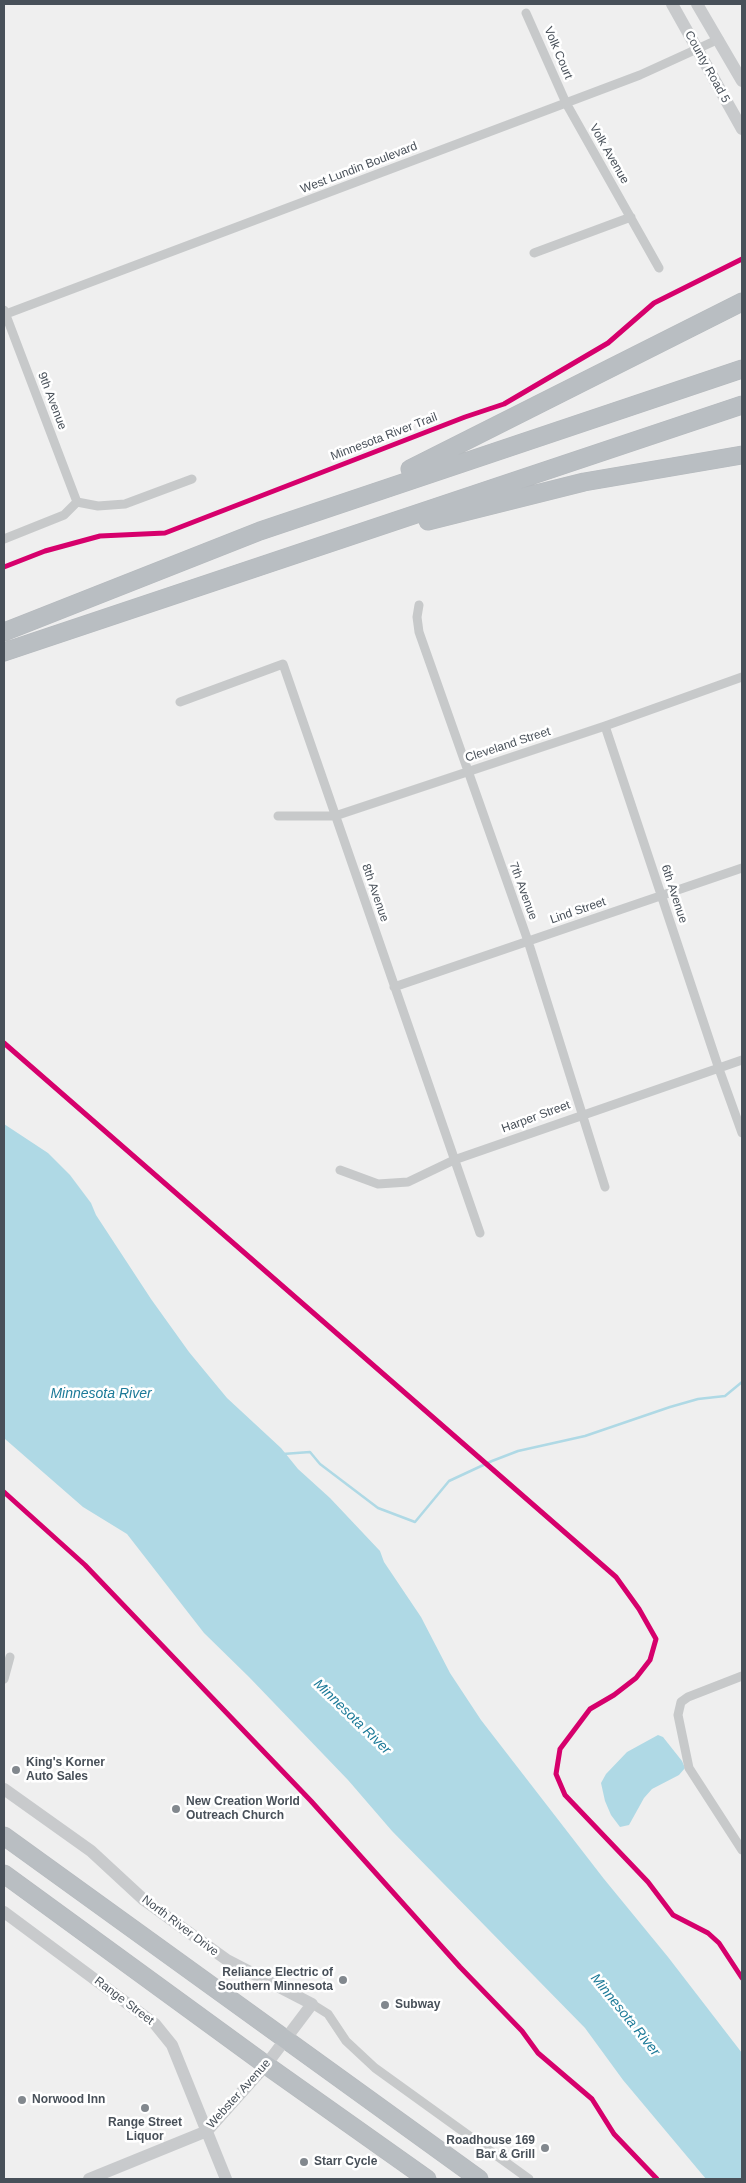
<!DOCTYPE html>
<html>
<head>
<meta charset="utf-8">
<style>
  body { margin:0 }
  #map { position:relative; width:746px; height:2183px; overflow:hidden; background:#efefef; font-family:Helvetica,sans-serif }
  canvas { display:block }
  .frame { position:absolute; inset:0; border:5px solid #485059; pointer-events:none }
</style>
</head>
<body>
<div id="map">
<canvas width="746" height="2183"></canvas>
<div class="frame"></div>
</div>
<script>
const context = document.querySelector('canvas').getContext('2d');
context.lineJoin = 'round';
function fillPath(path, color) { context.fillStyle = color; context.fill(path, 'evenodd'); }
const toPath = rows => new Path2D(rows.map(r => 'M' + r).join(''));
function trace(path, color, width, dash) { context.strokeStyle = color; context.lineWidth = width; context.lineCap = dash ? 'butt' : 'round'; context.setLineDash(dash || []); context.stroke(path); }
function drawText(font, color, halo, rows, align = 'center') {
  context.font = font + ' Helvetica,sans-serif'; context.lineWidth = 5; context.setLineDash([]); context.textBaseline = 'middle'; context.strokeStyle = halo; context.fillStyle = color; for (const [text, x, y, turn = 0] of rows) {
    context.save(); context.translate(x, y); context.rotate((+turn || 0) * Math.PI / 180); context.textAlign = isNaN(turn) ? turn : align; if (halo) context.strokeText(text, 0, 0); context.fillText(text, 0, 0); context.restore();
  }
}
const water = toPath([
  [4,1124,48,1153,70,1175,91,1203,96,1215,151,1299,189,1352,227,1398,281,1448,298,1469,330,1498,380,1551,384,1562,421,1617,450,1673,481,1720,604,1879,668,1957,742,2053,742,2179,706,2179,623,2080,585,2028,392,1831,348,1780,249,1677,204,1633,127,1534,83,1507,5,1439],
  [658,1735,663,1737,682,1761,685,1768,679,1775,652,1789,644,1798,629,1825,620,1827,611,1815,605,1801,601,1783,606,1774,627,1752]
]);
const stream = toPath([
  [283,1454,310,1452,320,1464,378,1508,415,1522,449,1481,492,1461,518,1451,585,1436,670,1407,698,1399,725,1396,742,1382]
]);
const street = toPath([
  [526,13,566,103,659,268],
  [534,253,631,217],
  [4,310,77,502],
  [6,314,640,75,719,39],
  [77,502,98,506,125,504,192,479],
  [4,539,64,515,77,502],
  [419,605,417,617,419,632,528,941,605,1187],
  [180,702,283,664,480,1233],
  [605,726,719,1069,742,1133],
  [278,816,335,816,605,726,742,677],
  [394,987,742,868],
  [340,1170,378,1184,408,1182,454,1160,742,1060],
  [742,1676,688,1697,681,1702,678,1715,689,1768,742,1850],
  [4,1679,10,1657],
  [312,2004,328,2014,346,2041,375,2068,529,2179]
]);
const secondary = toPath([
  [672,4,742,129],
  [697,4,742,81],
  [4,1789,91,1851,144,1900,227,1960,312,2004,266,2065,207,2131,89,2179],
  [4,1912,155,2024,172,2045,226,2179]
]);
const highway = toPath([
  [410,469,742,302],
  [428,521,584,482,742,455],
  [4,632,260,531,742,369],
  [4,652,742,405],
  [4,1836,479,2179],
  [4,1874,266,2065,427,2179]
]);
const cycleway = toPath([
  [4,567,45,551,100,536,165,533,465,417,504,404,608,343,654,303,742,259],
  [4,1043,616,1577,639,1609,656,1639,650,1660,636,1678,614,1695,590,1709,560,1749,556,1774,565,1795,648,1882,673,1915,708,1933,719,1943,742,1978],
  [4,1492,85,1565,311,1801,460,1967,522,2031,538,2053,592,2099,614,2134,657,2179]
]);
const markers = [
  [16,1770,5,"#82888e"],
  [176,1809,5,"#82888e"],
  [343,1980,5,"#82888e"],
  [385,2005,5,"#82888e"],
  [22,2100,5,"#82888e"],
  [145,2108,5,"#82888e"],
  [545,2148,5,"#82888e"],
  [304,2162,5,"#82888e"]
];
const streetNames = [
  ["Volk Court",558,53,67],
  ["County Road 5",707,67,61],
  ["Volk Avenue",609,154,60],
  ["West Lundin Boulevard",359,168,-21],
  ["9th Avenue",52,401,69],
  ["Minnesota River Trail",384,437,-21],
  ["Cleveland Street",508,745,-18],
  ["7th Avenue",523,891,70],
  ["8th Avenue",375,893,71],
  ["6th Avenue",674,894,72],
  ["Lind Street",578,911,-19],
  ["Harper Street",536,1117,-20],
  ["North River Drive",180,1926,37],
  ["Range Street",124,2001,37],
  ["Webster Avenue",239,2094,-48]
];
const poiNames = [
  ["King's Korner",26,1763],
  ["Auto Sales",26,1777],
  ["New Creation World",186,1802],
  ["Outreach Church",186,1816],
  ["Reliance Electric of",333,1973,"right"],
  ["Southern Minnesota",333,1987,"right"],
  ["Subway",395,2005],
  ["Norwood Inn",32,2100],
  ["Range Street",145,2123,"center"],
  ["Liquor",145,2137,"center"],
  ["Roadhouse 169",535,2141,"right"],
  ["Bar & Grill",535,2155,"right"],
  ["Starr Cycle",314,2162]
];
const waterNames = [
  ["Minnesota River",101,1394],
  ["Minnesota River",352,1717,44],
  ["Minnesota River",625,2015,51]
];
fillPath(water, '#afd9e5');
trace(stream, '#afd9e5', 2.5);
trace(highway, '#b5b9bd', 19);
trace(street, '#c7c9ca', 9);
trace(secondary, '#c8cacc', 12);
trace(highway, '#b9bec2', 18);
trace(cycleway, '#d6006c', 5);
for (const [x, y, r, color] of markers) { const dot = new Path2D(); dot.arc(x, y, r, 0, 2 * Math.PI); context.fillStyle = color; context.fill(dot); trace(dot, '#fff', 2); }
drawText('12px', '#485059', '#fff', streetNames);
drawText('bold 12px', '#485059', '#fff', poiNames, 'left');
drawText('italic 14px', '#1c7a98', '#fff', waterNames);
</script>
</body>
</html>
